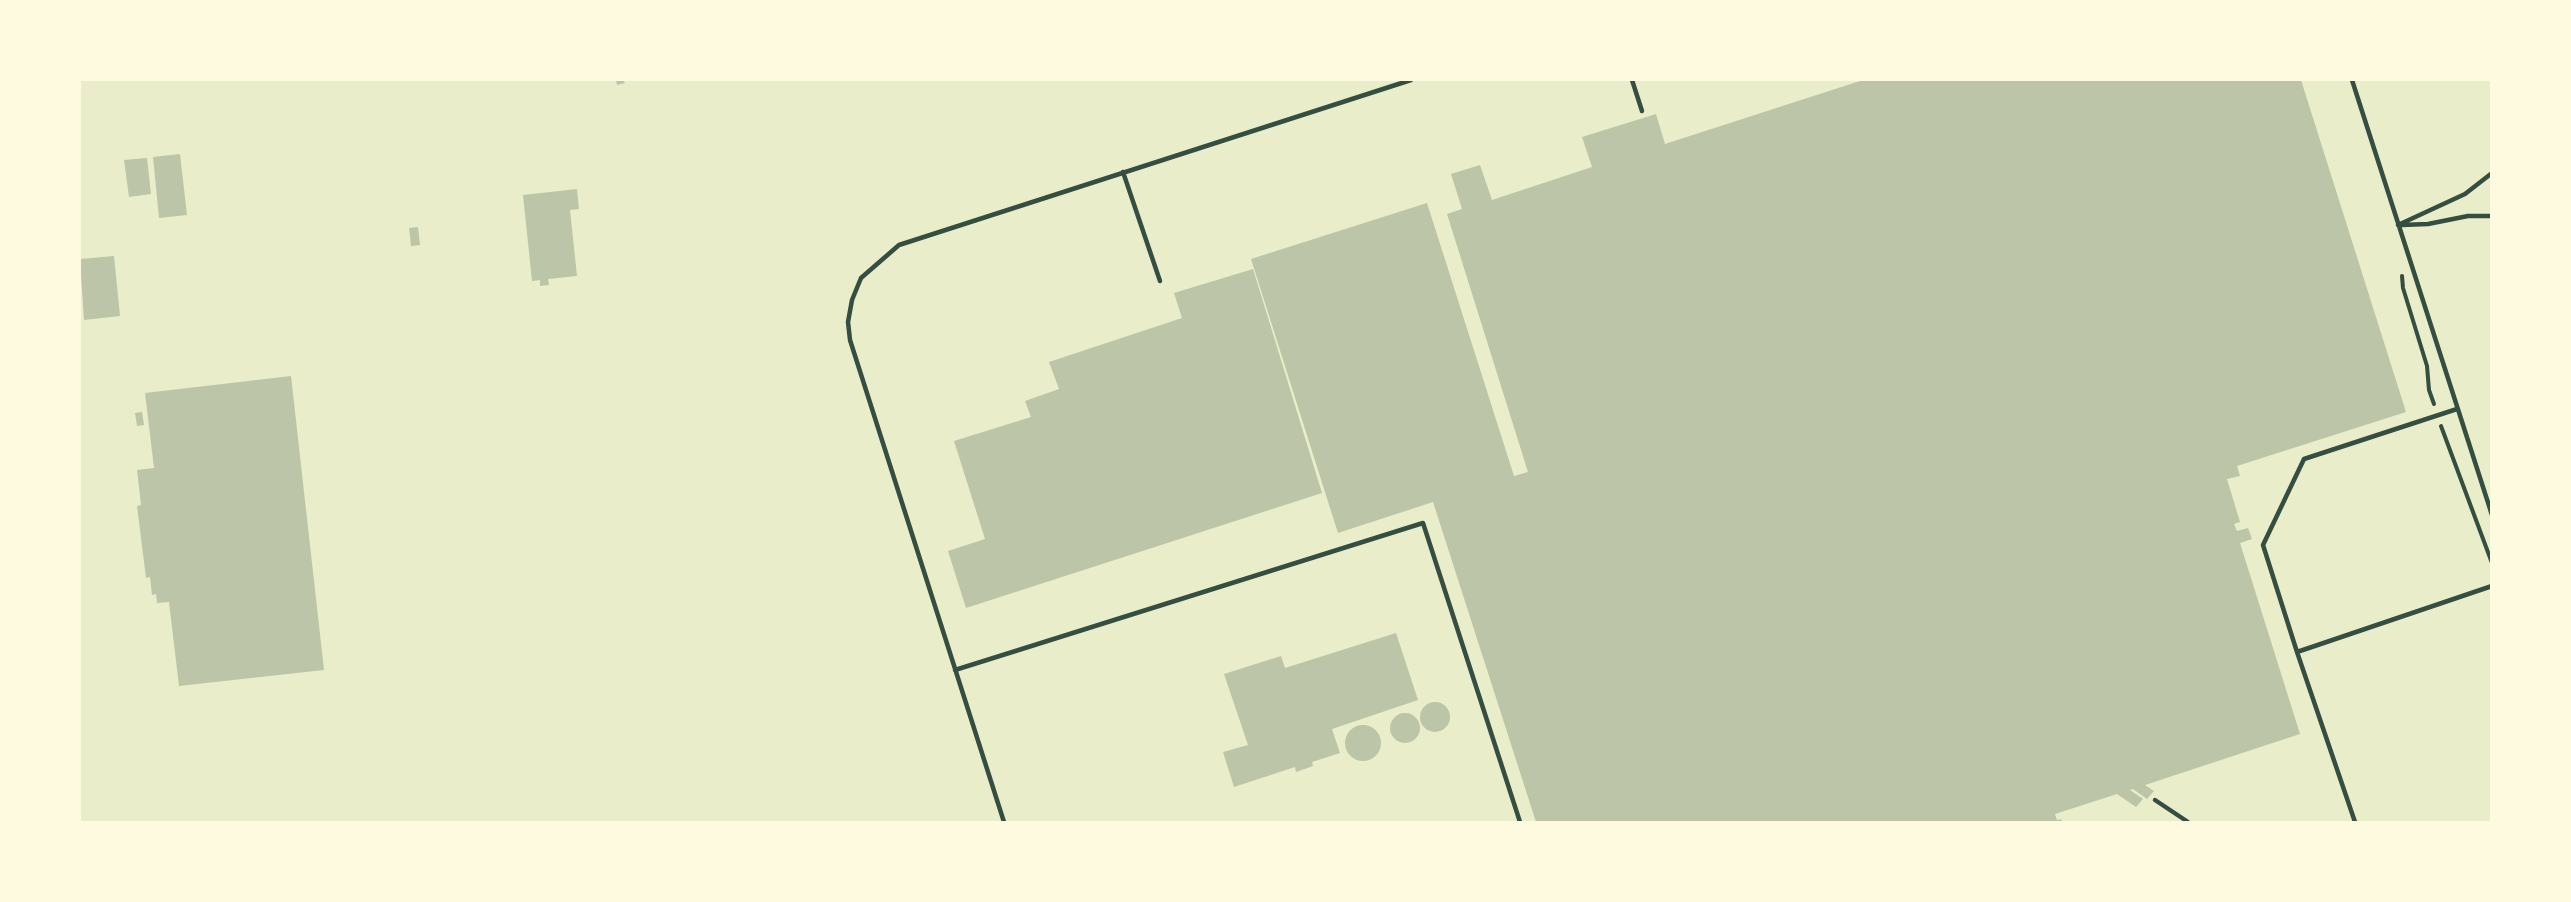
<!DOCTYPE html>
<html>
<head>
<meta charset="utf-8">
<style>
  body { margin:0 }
  #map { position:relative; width:2571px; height:902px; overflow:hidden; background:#e9edc9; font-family:"Alegreya Sans",sans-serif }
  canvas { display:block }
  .frame { position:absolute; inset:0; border:81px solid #fefae0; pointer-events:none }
</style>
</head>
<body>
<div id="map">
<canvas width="2571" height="902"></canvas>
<div class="frame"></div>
</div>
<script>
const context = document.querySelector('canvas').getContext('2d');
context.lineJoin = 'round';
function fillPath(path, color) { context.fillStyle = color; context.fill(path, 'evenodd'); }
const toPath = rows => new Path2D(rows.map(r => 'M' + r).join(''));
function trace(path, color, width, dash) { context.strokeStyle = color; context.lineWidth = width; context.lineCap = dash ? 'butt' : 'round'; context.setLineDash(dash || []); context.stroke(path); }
const building = toPath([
  [616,80,623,80,625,83,617,85],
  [1863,80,2301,80,2406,412,2237,466,2240,476,2227,479,2240,522,2234,524,2237,531,2248,528,2252,539,2240,543,2300,734,2145,785,2154,791,2147,799,2133,789,2130,790,2143,799,2136,807,2117,794,2055,814,2057,820,2061,819,2062,822,1536,822,1433,502,1338,533,1251,259,1427,203,1514,476,1528,472,1447,214,1462,209,1451,174,1480,165,1492,200,1592,167,1582,137,1656,114,1665,144],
  [180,154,187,215,159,218,153,157],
  [147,158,151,194,129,197,124,160],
  [577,189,579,209,570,210,577,276,548,279,549,285,540,286,540,280,532,281,523,195],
  [418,227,420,245,411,246,409,228],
  [114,256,120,316,84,320,80,259],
  [1253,269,1322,493,966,608,948,551,985,539,954,441,1031,417,1025,401,1059,389,1049,362,1182,318,1174,293],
  [291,376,324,670,179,686,169,602,157,603,156,594,152,595,150,577,146,578,137,506,141,505,137,470,154,468,145,393],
  [142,412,144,425,137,426,135,413],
  [1396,633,1418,700,1332,729,1340,753,1312,762,1313,766,1296,772,1295,767,1234,787,1223,752,1248,745,1224,674,1281,656,1285,668],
  '1420 717a15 15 0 1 1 30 0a15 15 0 1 1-30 0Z',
  '1390 728a15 15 0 1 1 30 0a15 15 0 1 1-30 0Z',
  '1345 743a18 18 0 1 1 36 0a18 18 0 1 1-36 0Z'
]);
const path = toPath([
  [2402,276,2403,288,2427,366,2429,390,2434,404],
  [2441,426,2492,563]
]);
const service = toPath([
  [1632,80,1642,111],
  [2352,80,2492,515],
  [1123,172,1160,281],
  [2398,225,2465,194,2492,173],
  [2402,225,2428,224,2468,216,2492,216],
  [2297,652,2263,545,2304,459,2457,409],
  [955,670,1423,523,1520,822],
  [2155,800,2188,822],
  [1004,822,850,340,848,322,852,300,861,278,899,245,1411,80],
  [2355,822,2297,652,2492,586]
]);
fillPath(building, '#bcc5a7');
trace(path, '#344e41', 4);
trace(service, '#344e41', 4.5);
</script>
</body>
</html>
